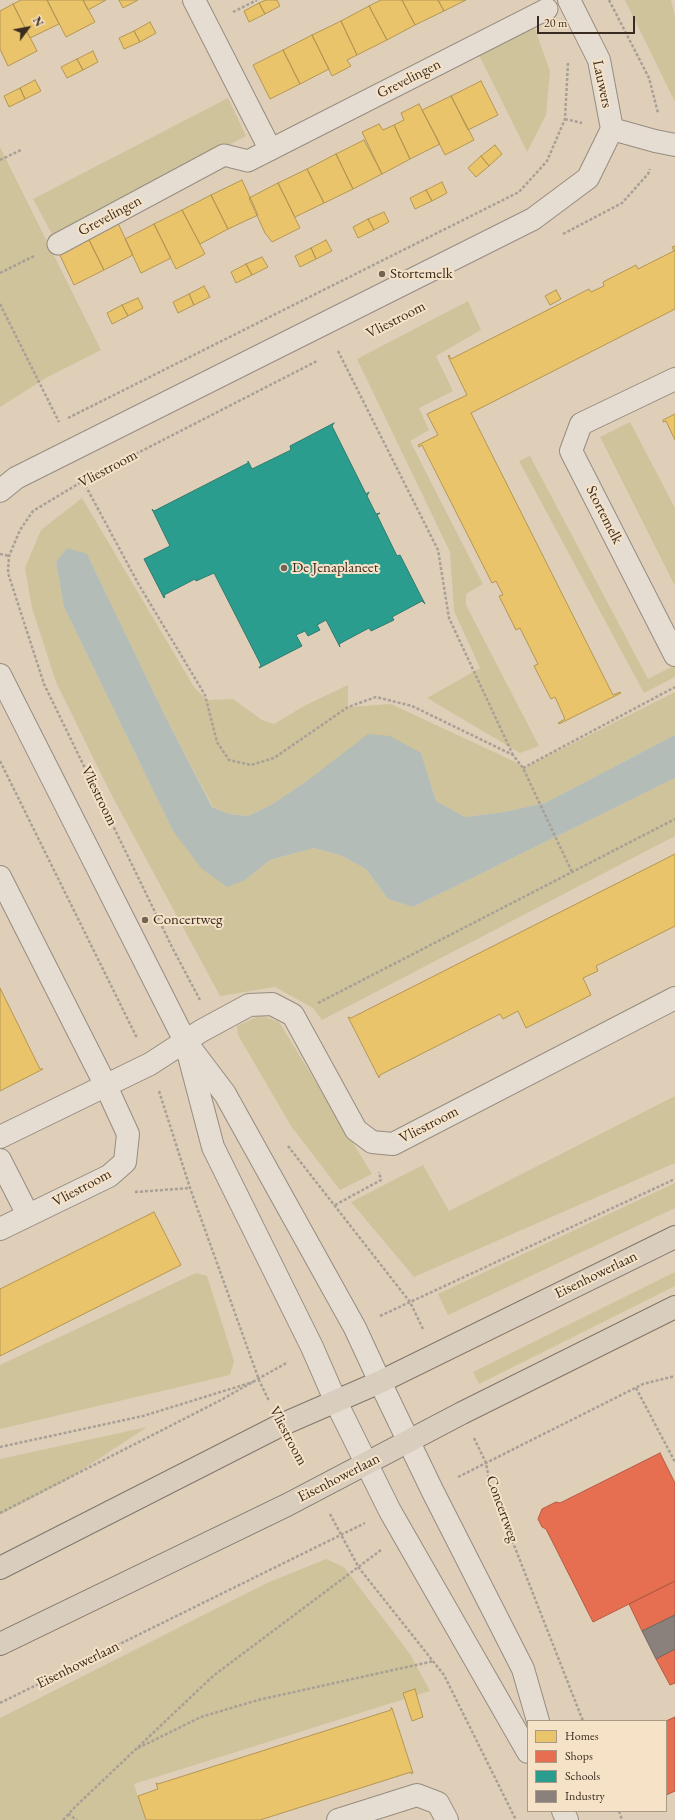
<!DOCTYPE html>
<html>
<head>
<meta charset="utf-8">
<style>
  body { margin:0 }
  #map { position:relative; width:675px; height:1820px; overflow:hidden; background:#dfcfb9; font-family:"EB Garamond",serif }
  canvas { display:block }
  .legend { position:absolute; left:527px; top:1720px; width:140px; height:92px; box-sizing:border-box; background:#f5e2c7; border:1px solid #aa9985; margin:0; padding:5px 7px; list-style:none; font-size:12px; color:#3a2b21 }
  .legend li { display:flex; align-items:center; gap:8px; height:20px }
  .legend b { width:20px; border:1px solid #aa9985 }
  .north { position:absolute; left:8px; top:8px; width:40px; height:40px; -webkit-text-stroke:3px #f5e2c7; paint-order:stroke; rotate:58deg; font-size:11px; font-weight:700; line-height:16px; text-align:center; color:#3a2b21 }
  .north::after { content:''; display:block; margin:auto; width:14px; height:18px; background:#3a2b21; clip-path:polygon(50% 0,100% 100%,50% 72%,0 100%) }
  .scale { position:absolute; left:537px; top:16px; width:98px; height:18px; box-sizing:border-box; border:2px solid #3a2b21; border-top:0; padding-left:5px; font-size:12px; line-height:14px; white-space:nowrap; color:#3a2b21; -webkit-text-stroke:3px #f5e2c7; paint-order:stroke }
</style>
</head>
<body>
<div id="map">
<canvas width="675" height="1820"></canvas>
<ul class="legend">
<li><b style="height:11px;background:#e9c46a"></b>Homes</li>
<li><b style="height:11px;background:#e76f51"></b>Shops</li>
<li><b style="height:11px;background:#2a9d8f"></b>Schools</li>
<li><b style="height:11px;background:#8a817c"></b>Industry</li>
</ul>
<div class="north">N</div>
<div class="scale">20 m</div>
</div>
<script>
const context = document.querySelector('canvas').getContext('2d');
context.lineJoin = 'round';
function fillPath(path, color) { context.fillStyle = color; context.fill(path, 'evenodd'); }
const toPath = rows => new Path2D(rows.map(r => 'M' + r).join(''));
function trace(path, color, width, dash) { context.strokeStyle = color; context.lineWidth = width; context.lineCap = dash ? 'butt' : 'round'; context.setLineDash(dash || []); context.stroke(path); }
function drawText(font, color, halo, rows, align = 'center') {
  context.font = font + ' "EB Garamond",serif'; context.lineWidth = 4; context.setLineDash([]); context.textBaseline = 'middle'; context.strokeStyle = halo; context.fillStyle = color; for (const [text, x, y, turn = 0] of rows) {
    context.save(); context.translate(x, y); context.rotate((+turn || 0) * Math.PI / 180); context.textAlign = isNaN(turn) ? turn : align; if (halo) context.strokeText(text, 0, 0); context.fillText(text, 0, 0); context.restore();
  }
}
const green = toPath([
  [625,0,671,0,675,17,675,102],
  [534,26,550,71,546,115,527,152,479,55],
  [228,98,246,136,53,236,33,199],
  [0,147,101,350,46,378,0,407],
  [468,301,481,330,436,356,453,391,419,408,429,430,410,441,483,584,466,594,466,605,539,746,520,753,427,698,480,668,454,611,450,552,357,359],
  [630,422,675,508,675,586,600,437],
  [530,456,648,679,675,665,675,677,644,693,519,461],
  [82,498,194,687,207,700,233,699,262,720,274,724,304,706,348,685,348,707,391,704,526,767,675,692,675,735,545,803,504,812,465,817,436,801,421,753,307,781,271,805,248,816,229,814,213,807,164,714,87,554,56,562,64,607,173,831,245,880,270,860,314,848,340,855,366,869,388,899,413,907,675,778,675,836,322,1020,313,1008,275,987,220,996,110,792,56,682,32,608,25,568,41,530],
  [261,1015,279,1022,372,1174,340,1190,291,1126,238,1035,237,1026],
  [675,1096,675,1163,414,1277,351,1202,423,1165,449,1211],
  [675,1183,675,1208,448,1315,438,1294],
  [675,1272,675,1286,479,1384,473,1372],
  [196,1273,207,1276,234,1361,230,1375,0,1429,0,1365],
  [147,1427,65,1481,0,1515,0,1459],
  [326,1559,344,1567,410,1654,430,1691,134,1784,146,1820,0,1820,0,1718,267,1583]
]);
const water = toPath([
  [67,548,87,554,164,714,212,807,229,814,248,816,271,805,307,781,368,734,390,736,421,753,436,801,465,817,504,812,545,803,675,735,675,778,413,907,388,899,366,869,340,855,314,848,270,860,245,880,227,887,202,869,173,831,64,607,56,562]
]);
const homes = toPath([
  [21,0,47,0,59,24,30,38,13,4,21,0],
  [47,0,83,0,95,22,66,37,47,0],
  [83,0,106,0,88,10,83,0],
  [119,0,138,0,123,8,119,0],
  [266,0,277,0,280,6,265,14,259,3,266,0],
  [381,0,402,0,415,25,387,40,369,6,381,0],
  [402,0,438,0,444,11,415,25,402,0],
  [438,0,466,0,444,11,438,0],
  [259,3,265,14,249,22,244,11,259,3],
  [13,4,37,51,8,66,0,49,0,11,13,4],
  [369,6,387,40,357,55,341,21,369,6],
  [341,21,357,55,347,60,351,66,332,76,312,35,341,21],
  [150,22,156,33,140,42,134,31,150,22],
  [134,31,140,42,124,49,119,38,134,31],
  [312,35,329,69,300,84,283,50,312,35],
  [283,50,300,84,270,99,253,65,283,50],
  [93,51,98,62,83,70,77,59,93,51],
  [77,59,83,70,67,78,61,67,77,59],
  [35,80,41,91,25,99,20,88,35,80],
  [481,81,498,115,468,130,451,96,481,81],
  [20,88,25,99,9,107,4,96,20,88],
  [451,96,474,140,445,155,422,110,451,96],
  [419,104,440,144,410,159,394,125,404,120,401,113,419,104],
  [379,124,383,130,394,125,410,159,382,174,362,132,379,124],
  [364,140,382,174,353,189,336,154,364,140],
  [495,145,502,154,489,166,481,156,495,145],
  [336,154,353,189,324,203,307,169,336,154],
  [481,156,489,166,476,177,468,168,481,156],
  [307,169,324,203,295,217,278,183,307,169],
  [242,180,258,215,228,229,211,195,242,180],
  [442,182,447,193,432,201,426,190,442,182],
  [278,183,300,228,272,242,265,233,249,198,278,183],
  [426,190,432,201,415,209,410,198,426,190],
  [211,195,228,229,200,244,182,210,211,195],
  [182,210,205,254,176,269,154,224,182,210],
  [384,212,389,222,374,230,368,219,384,212],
  [368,219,374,230,358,238,353,227,368,219],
  [117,221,133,255,104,270,87,236,117,221],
  [154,224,171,258,141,273,125,239,154,224],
  [87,236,104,270,74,285,58,251,87,236],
  [326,240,332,251,316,259,311,248,326,240],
  [675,246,675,309,471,413,613,695,620,692,621,693,559,724,558,723,565,719,555,697,551,699,534,666,538,664,520,628,516,630,499,596,503,595,496,581,492,583,422,445,419,447,418,445,438,435,427,414,467,395,448,356,449,355,451,359,589,289,591,292,604,286,603,282,636,265,638,269,674,251,672,247,675,246],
  [311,248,316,259,300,267,295,256,311,248],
  [262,257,268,267,252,275,246,264,262,257],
  [246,264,252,275,236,283,231,272,246,264],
  [204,286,210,297,194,305,189,294,204,286],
  [556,290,561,299,550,305,545,296,556,290],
  [189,294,194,305,178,313,173,302,189,294],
  [138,298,143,308,128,316,122,305,138,298],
  [122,305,128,316,112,324,107,313,122,305],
  [675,414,675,440,666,421,663,422,663,420,675,414],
  [675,854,675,926,596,966,598,971,583,978,591,995,526,1028,518,1011,503,1019,500,1014,380,1075,379,1078,348,1017,351,1018,675,854],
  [0,988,40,1069,43,1069,0,1091,0,988],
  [154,1212,181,1265,0,1356,0,1289,154,1212],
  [415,1689,423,1717,412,1721,403,1693,415,1689],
  [391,1708,392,1708,413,1773,411,1774,411,1772,260,1820,146,1820,138,1796,158,1789,156,1783,158,1784,391,1710,391,1708]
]);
const shops = toPath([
  [660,1453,675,1483,675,1581,593,1622,546,1529,542,1527,538,1519,542,1509,556,1502,560,1503,660,1453],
  [675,1581,675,1615,642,1631,629,1604,675,1581],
  [675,1649,675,1683,670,1685,656,1659,675,1649],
  [675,1717,675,1791,666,1795,666,1721,675,1717]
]);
const schools = toPath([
  [334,423,332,426,366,494,369,492,367,496,376,514,380,513,377,515,397,556,400,555,425,604,422,601,392,617,394,620,371,631,369,628,339,644,340,647,326,620,317,625,320,630,308,636,305,631,296,635,302,646,259,668,261,665,214,573,196,581,195,579,164,595,165,597,164,598,144,559,170,546,152,509,154,511,248,463,248,461,252,469,291,450,290,446,334,423]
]);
const industry = toPath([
  [675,1615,675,1649,656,1659,642,1631,675,1615]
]);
const path = toPath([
  [609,0,649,78,658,113],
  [233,12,257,0],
  [565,119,582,123],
  [0,160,21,150],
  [563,234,622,203,648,174,650,169],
  [0,273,34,256],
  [0,304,59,422],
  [338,351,438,550,449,618,513,755],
  [68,418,519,192,547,161,565,119,568,63],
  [83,481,139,585,205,695,217,742,229,760,251,765,274,758,348,707,376,697,412,706,513,755,523,768,572,872],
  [0,554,9,556],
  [0,761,137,1038],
  [523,768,675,687],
  [200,1000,173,949,44,684,8,573,9,556,20,530,33,511,83,481,317,361],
  [318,1003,675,819],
  [159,1091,190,1188,259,1380,269,1401],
  [288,1146,410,1302,423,1329],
  [135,1192,190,1188],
  [335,1205,381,1180,379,1172],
  [380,1316,675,1179],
  [636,1388,675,1462],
  [474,1438,486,1463,490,1484,583,1721],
  [0,1447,143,1416,253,1382],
  [295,1449,303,1464],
  [458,1477,643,1384,675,1376],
  [0,1513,221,1400,288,1362],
  [330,1514,359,1568,444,1675,516,1820],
  [0,1703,365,1523],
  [138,1748,201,1717,258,1700,434,1661],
  [619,1811,622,1820],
  [68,1814,77,1820],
  [63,1820,76,1806,213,1676,381,1550]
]);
const pedestrian = toPath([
  [58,244,224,155,248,161,547,9]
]);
const minor = toPath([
  [194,0,270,149],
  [569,0,599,60,612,129],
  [612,129,655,141,675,145],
  [675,379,581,424,571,451,675,655],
  [0,491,16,478,533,219,588,178,612,129],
  [0,675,185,1041,225,1094,355,1328,380,1382],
  [0,877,106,1086,128,1134,125,1162,109,1176,0,1229],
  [188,1052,213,1147,312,1347,336,1402],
  [0,1137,150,1064,201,1031,249,1005,272,1004,293,1015,356,1130,372,1142,393,1144,675,998],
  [0,1160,28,1215],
  [338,1820,417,1795,438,1803,447,1820]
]);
const tertiary = toPath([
  [380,1382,432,1490,523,1669,538,1721],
  [336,1402,390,1511,528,1752],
  [563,1811,567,1820]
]);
const primary = toPath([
  [0,1568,281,1425,380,1382,675,1237],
  [0,1644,287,1505,462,1413,675,1307]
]);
const markers = [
  [382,274,4,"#746456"],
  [284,568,4,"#746456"],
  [145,920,4,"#746456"]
];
const streetNames = [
  ["Grevelingen",409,79,-27],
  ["Lauwers",602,84,78],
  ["Grevelingen",110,216,-28],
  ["Vliestroom",396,320,-27],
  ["Vliestroom",108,469,-28],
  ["Stortemelk",604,515,63],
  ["Vliestroom",99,796,64],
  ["Vliestroom",429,1125,-27],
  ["Vliestroom",82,1188,-28],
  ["Eisenhowerlaan",596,1275,-26],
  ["Vliestroom",288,1436,62],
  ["Eisenhowerlaan",339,1478,-27],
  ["Concertweg",502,1509,70],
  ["Eisenhowerlaan",78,1665,-26]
];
const poiNames = [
  ["Stortemelk",390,274],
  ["De Jenaplaneet",292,568],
  ["Concertweg",153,920]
];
fillPath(green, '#cec39b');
fillPath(water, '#b3bcb6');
fillPath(homes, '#e9c46a');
trace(homes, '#b49654', 1);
fillPath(shops, '#e76f51');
trace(shops, '#b35b43', 1);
fillPath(schools, '#2a9d8f');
trace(schools, '#2f7b6e', 1);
fillPath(industry, '#8a817c');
trace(industry, '#726761', 1);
trace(pedestrian, '#968c7f', 23);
trace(minor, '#968c7f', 24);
trace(tertiary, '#968c7f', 24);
trace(primary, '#80766a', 24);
trace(path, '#a8a097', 2.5, [3, 2]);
trace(pedestrian, '#e5ddd2', 21);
trace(minor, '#e5ddd2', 22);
trace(tertiary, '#e5ddd2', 22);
trace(primary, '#d9cdbd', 22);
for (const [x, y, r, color] of markers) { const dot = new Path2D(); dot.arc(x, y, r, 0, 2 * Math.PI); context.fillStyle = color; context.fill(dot); trace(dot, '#f5e2c7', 1.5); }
drawText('15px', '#3a2b21', '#f5e2c7', streetNames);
drawText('15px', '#3a2b21', '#f5e2c7', poiNames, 'left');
</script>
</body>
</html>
